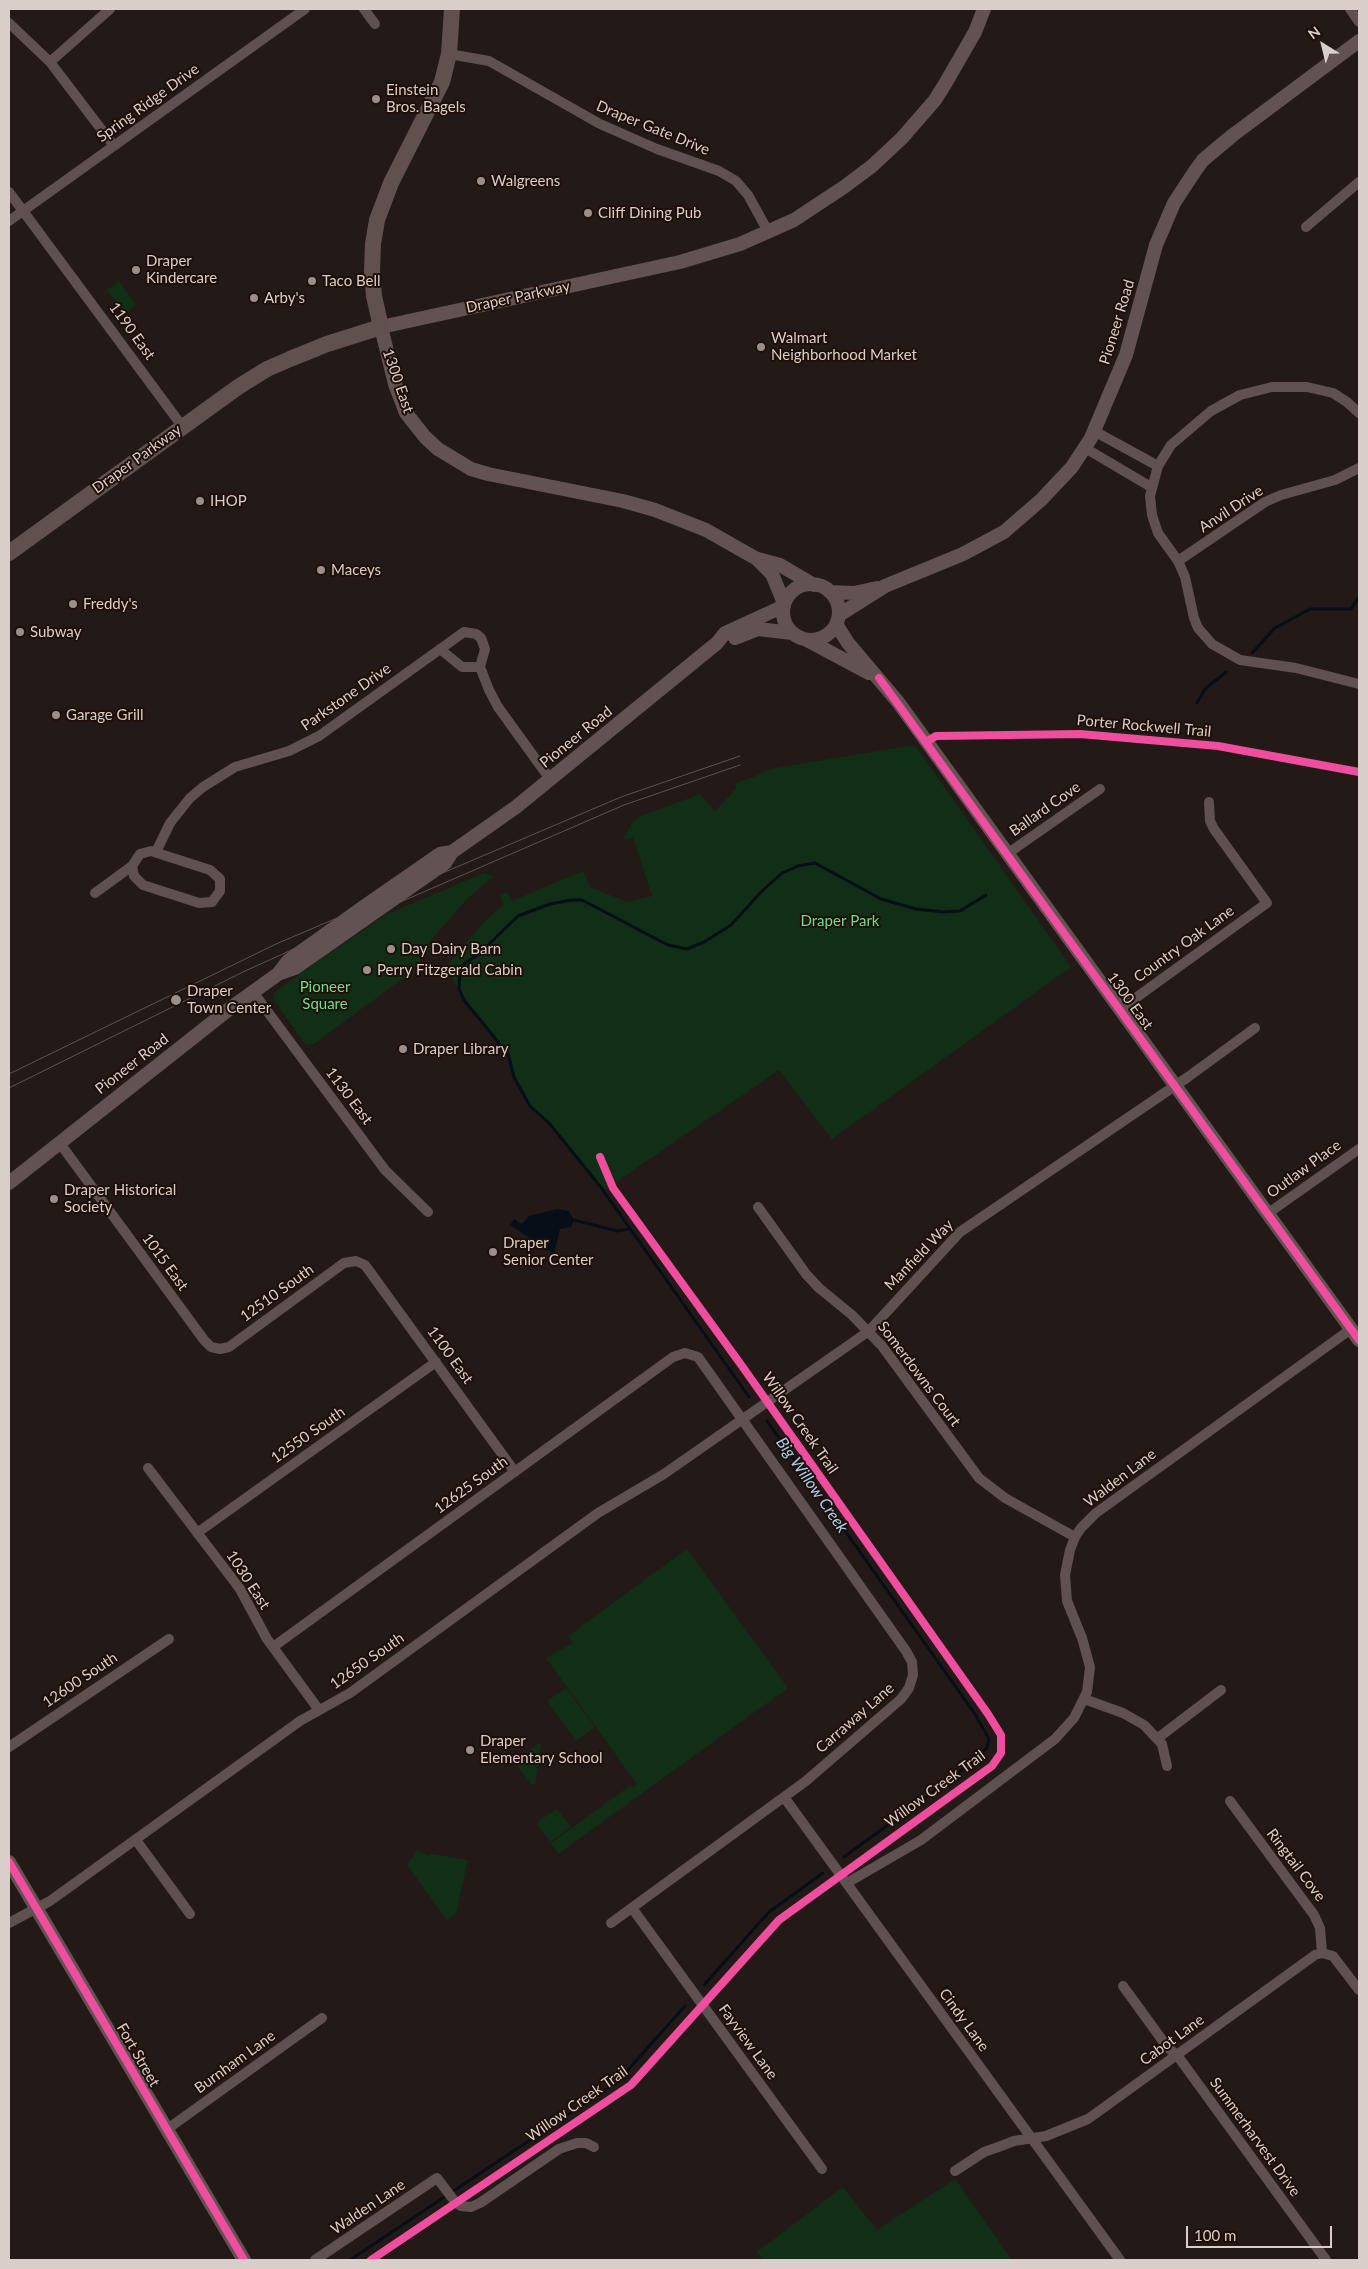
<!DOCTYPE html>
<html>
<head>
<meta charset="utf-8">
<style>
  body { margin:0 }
  #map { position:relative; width:1368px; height:2269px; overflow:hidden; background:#231a17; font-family:Lato,sans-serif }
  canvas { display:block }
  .frame { position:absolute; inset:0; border:10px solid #daceca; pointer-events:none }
  .north { position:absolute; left:1298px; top:20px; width:50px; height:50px; -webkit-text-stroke:4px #1e0f09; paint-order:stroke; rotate:324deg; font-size:14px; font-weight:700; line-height:20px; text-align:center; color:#daceca }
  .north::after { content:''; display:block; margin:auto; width:18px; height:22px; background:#daceca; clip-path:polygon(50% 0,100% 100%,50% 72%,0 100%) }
  .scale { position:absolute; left:1186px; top:2226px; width:146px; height:22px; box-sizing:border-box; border:2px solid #daceca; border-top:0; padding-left:6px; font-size:15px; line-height:18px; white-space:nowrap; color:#daceca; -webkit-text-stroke:4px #1e0f09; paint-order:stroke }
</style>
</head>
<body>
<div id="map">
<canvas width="1368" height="2269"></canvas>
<div class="frame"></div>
<div class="north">N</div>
<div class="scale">100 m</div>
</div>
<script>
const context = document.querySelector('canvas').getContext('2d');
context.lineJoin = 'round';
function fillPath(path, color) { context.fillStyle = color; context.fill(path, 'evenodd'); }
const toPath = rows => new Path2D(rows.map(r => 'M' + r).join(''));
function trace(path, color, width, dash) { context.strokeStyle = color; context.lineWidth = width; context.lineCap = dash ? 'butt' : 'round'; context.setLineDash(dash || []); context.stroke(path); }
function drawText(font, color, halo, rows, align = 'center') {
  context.font = font + ' Lato,sans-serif'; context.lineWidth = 4; context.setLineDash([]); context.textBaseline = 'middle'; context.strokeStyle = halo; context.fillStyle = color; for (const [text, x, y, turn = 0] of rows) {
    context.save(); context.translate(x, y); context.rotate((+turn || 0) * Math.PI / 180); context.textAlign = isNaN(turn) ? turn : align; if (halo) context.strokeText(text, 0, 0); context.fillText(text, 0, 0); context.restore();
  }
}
const green = toPath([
  [119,281,136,305,124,314,107,290],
  [908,746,917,748,1071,967,832,1139,779,1070,603,1191,549,1123,530,1106,514,1077,508,1054,464,1000,446,966,485,921,504,904,500,896,507,892,512,901,583,871,590,887,627,902,652,896,633,837,625,840,624,838,631,824,639,817,700,794,715,811,737,788,735,784,737,782,754,777,770,769],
  [484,873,494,876,466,900,431,940,428,944,431,948,413,971,314,1044,308,1045,304,1043,274,1000,274,994,277,990,385,915],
  [687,1549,788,1688,558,1854,551,1843,631,1785,632,1788,637,1784,546,1658,573,1643,568,1636],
  [566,1688,595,1727,576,1741,547,1701],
  [539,1743,541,1745,535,1785,531,1784,514,1762],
  [557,1809,571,1827,550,1842,536,1823],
  [417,1850,430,1856,431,1854,468,1860,456,1914,447,1920,407,1865],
  [955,2179,1012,2260,763,2260,757,2252,843,2187,877,2230]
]);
const water = toPath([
  [557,1209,569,1211,574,1220,571,1227,560,1229,554,1254,510,1225,514,1219,522,1224,529,1216]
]);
const stream = toPath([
  [1252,653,1275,628,1310,609,1351,609,1359,597],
  [1197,703,1205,689,1226,672],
  [574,1220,617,1231,630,1229],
  [749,1397,600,1186,549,1123,530,1106,514,1077,508,1054,464,1000,459,989,460,969,465,963,479,954,518,916,550,904,571,900,582,900,668,945,687,949,704,942,731,925,761,892,782,873,798,866,815,863,881,899,916,909,944,912,960,911,986,895],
  [767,1421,975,1714,989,1739,987,1748,955,1776,844,1857],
  [704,1985,769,1912,823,1873],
  [350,2260,617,2082,685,2006]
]);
const street = toPath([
  [364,9,375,24],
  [1350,9,1359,22],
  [9,23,50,62,114,146],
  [449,54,489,61,600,124,657,149,719,171,736,181,748,195,769,233],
  [50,62,110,9],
  [9,192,182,426],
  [9,221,305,9],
  [1306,227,1359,182],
  [1359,413,1347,402,1333,393,1307,387,1272,387,1240,395,1211,411,1171,445,1158,466,1150,496,1152,515,1158,533,1178,561,1185,577,1194,618,1198,628,1212,644,1240,660,1296,668,1359,684],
  [1094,431,1158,466],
  [1085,448,1151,487],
  [1178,561,1265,502,1281,495,1335,480,1359,468],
  [440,649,462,667,480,667],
  [156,852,170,823,190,798,203,787,235,767,289,751,319,736,464,632,476,634,481,638,485,649,480,667,489,690,498,707,550,779],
  [1007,854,1100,789],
  [95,893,132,866,140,854,151,851,210,870,220,879,220,891,212,902,199,903,143,885,134,876,132,866],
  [253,992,385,1170,428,1212],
  [1119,1010,1267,903,1214,829,1210,821,1209,802],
  [59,1142,204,1340,211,1347,220,1349,229,1347,344,1263,356,1261,365,1265,515,1472],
  [758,1207,806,1274,819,1288,852,1315,882,1346,979,1478,1005,1498,1075,1537],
  [1267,1214,1359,1149],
  [148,1468,240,1589,267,1639,319,1710],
  [197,1533,436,1362],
  [273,1647,673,1357,685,1353,698,1357,906,1651,912,1662,913,1675,909,1688,901,1699,806,1781,611,1923],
  [1084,1699,1123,1713,1144,1725,1162,1744,1167,1766],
  [1158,1738,1221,1690],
  [9,1747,169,1639],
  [784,1797,1120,2260],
  [1230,1801,1314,1915,1320,1928,1322,1953],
  [136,1840,190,1914],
  [847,1883,921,1840,1055,1739,1074,1718,1087,1692,1090,1667,1082,1638,1067,1601,1065,1575,1070,1550,1075,1537,1081,1528,1096,1513,1351,1329],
  [632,1908,822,2169],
  [9,1923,50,1901,300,1721,350,1693,598,1513,664,1474,869,1331,960,1232,1188,1077,1255,1028],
  [1123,1986,1168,2048,1177,2055,1326,2260],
  [166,2130,322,2018],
  [955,2171,984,2152,1001,2146,1014,2141,1046,2136,1088,2119,1315,1955,1322,1953,1333,1956,1359,1990],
  [315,2260,437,2178,456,2203,461,2206,471,2207,480,2203,559,2149,577,2143,586,2143,594,2147]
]);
const secondary = toPath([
  [758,559,780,565,814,585],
  '783 612a28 28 0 1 1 56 0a28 28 0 1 1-56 0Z',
  [830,592,854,593,877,588],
  [784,603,772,574,757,559,706,530,655,510,623,501,488,474,471,469,438,449,425,437,406,413,395,384,381,327,680,262,740,244,794,220,844,187,872,166,902,138,935,100,945,84,975,32,984,9],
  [839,615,885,586,963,554,1004,532,1041,500,1072,467,1091,438,1126,355,1156,245,1174,203,1195,171,1203,160,1233,135,1359,41],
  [836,624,848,643,898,702,1359,1340],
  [735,638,758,629,792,633],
  [807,640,869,673],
  [278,974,288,961,365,906,440,854,452,852,516,807,717,643,725,633,784,606],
  [9,1183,228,1010,278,974,295,968,445,863,452,852],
  [9,1862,244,2260]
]);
const primary = toPath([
  [9,553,238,387,267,369,290,359,327,344,381,327,374,296,372,270,373,244,377,220,391,183,442,82,449,54,452,9]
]);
const tram = toPath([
  [9,1074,276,944,621,797,740,756],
  [9,1088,243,972,322,936,624,805,740,765]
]);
const cycleway = toPath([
  [879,678,1359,1340],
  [926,742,936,736,1080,734,1218,746,1359,772],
  [9,1862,244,2260],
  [371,2260,631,2085,779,1920,992,1766,1001,1753,1001,1735,988,1714,742,1366,613,1188,600,1157]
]);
const markers = [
  [376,99,5,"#9a8f8b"],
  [481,181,5,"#9a8f8b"],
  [588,213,5,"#9a8f8b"],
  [136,270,5,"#9a8f8b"],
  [312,281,5,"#9a8f8b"],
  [254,298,5,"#9a8f8b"],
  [761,347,5,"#9a8f8b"],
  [200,501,5,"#9a8f8b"],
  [321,570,5,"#9a8f8b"],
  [73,604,5,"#9a8f8b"],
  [20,632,5,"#9a8f8b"],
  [56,715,5,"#9a8f8b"],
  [391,949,5,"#9a8f8b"],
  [367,970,5,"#9a8f8b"],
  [176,1000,6,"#9a8f8b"],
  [403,1049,5,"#9a8f8b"],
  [54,1199,5,"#9a8f8b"],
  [493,1252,5,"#9a8f8b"],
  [470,1750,5,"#9a8f8b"]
];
const poiNames = [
  ["Einstein",386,90],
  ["Bros. Bagels",386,107],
  ["Walgreens",491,181],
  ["Cliff Dining Pub",598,213],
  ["Draper",146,261],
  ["Kindercare",146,278],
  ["Taco Bell",322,281],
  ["Arby's",264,298],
  ["Walmart",771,338],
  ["Neighborhood Market",771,355],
  ["IHOP",210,501],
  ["Maceys",331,570],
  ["Freddy's",83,604],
  ["Subway",30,632],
  ["Garage Grill",66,715],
  ["Day Dairy Barn",401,949],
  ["Perry Fitzgerald Cabin",377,970],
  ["Draper",187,991],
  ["Town Center",187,1008],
  ["Draper Library",413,1049],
  ["Draper Historical",64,1190],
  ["Society",64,1207],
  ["Draper",503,1243],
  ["Senior Center",503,1260],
  ["Draper",480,1741],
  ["Elementary School",480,1758]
];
const streetNames = [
  ["Spring Ridge Drive",148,103,-36],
  ["Draper Gate Drive",653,128,22],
  ["Draper Parkway",518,297,-12],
  ["Pioneer Road",1117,322,-73],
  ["1190 East",132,331,54],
  ["1300 East",398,381,71],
  ["Draper Parkway",137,459,-36],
  ["Anvil Drive",1231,509,-33],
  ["Parkstone Drive",346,697,-35],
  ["Porter Rockwell Trail",1144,726,5],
  ["Pioneer Road",576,737,-39],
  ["Ballard Cove",1045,809,-35],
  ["Country Oak Lane",1184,944,-36],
  ["1300 East",1130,1001,54],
  ["Pioneer Road",132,1064,-38],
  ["1130 East",349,1096,53],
  ["Outlaw Place",1304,1169,-36],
  ["Manfield Way",919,1255,-46],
  ["1015 East",165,1262,54],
  ["12510 South",277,1293,-36],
  ["1100 East",450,1355,54],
  ["Somerdowns Court",919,1374,53],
  ["Willow Creek Trail",800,1423,55],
  ["12550 South",308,1435,-35],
  ["Walden Lane",1120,1478,-37],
  ["12625 South",471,1485,-36],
  ["1030 East",248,1580,57],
  ["12650 South",367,1661,-35],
  ["12600 South",80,1680,-34],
  ["Carraway Lane",855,1718,-41],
  ["Willow Creek Trail",935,1789,-36],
  ["Ringtail Cove",1296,1865,53],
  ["Cindy Lane",964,2020,54],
  ["Cabot Lane",1172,2040,-36],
  ["Fayview Lane",748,2042,54],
  ["Fort Street",138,2055,60],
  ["Burnham Lane",235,2062,-36],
  ["Willow Creek Trail",577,2104,-35],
  ["Summerharvest Drive",1255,2137,54],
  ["Walden Lane",368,2207,-34]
];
const parkNames = [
  ["Draper Park",840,921],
  ["Pioneer",325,987],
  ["Square",325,1004]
];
const waterNames = [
  ["Big Willow Creek",812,1485,55]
];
fillPath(green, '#102f16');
fillPath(water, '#060f17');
trace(stream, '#060f17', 3);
trace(street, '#5e514f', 10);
trace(secondary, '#625252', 14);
trace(primary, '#60514e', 16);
trace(tram, '#5d5352', 1);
trace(cycleway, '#ef4d9e', 8);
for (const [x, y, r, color] of markers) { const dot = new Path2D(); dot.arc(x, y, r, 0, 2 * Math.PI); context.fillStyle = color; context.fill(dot); trace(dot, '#1e0f09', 2); }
drawText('15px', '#daceca', '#1e0f09', poiNames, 'left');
drawText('15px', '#daceca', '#1e0f09', streetNames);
drawText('15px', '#70df88', '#1e0f09', parkNames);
drawText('italic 16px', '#a6d0f0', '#1e0f09', waterNames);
</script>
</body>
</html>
